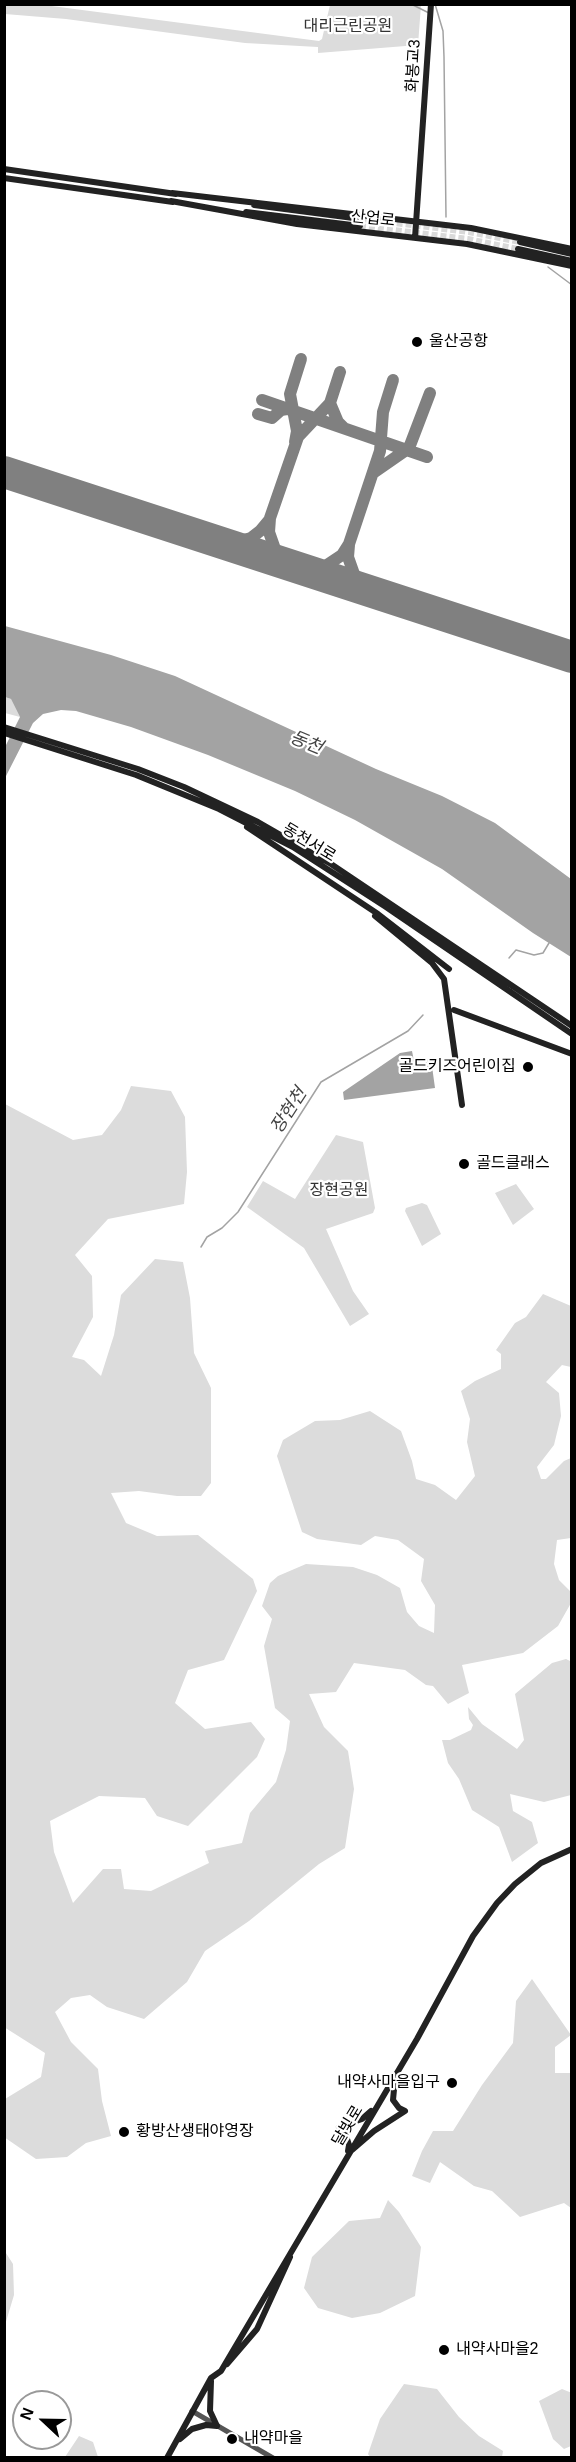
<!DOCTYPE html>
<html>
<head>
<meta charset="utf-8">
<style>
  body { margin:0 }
  #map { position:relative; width:576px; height:2462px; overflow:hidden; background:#fff; font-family:Helvetica,sans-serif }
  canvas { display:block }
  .frame { position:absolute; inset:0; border:6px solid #000; pointer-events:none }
  .north { position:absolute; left:12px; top:2390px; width:60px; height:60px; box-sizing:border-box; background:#fff; border:2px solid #999; border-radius:50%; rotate:292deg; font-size:16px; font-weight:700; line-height:24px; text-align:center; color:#000 }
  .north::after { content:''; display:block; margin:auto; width:21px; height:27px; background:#000; clip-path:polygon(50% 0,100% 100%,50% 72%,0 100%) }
</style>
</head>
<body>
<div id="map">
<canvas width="576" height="2462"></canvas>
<div class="frame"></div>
<div class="north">N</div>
</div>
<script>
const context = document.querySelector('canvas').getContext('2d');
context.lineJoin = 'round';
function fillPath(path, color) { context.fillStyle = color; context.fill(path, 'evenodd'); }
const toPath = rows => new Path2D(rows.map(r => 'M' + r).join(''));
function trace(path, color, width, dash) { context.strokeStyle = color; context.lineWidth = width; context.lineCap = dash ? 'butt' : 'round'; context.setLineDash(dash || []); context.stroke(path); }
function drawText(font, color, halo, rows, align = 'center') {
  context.font = font + ' Helvetica,"Noto Sans KR",sans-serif'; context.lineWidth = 4.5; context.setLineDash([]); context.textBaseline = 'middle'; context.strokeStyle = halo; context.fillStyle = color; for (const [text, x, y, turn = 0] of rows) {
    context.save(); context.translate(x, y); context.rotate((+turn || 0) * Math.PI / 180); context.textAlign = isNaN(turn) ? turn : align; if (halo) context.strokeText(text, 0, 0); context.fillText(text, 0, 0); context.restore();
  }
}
const green = toPath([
  [5,4,44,5,319,41,322,39,330,5,421,5,418,45,318,53,318,47,245,43,66,19,5,14],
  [5,697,11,699,20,717,5,713],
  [131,1086,171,1091,185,1117,187,1172,184,1204,108,1219,75,1255,92,1276,93,1317,72,1357,84,1360,101,1376,114,1335,121,1295,155,1259,183,1262,190,1298,194,1353,211,1388,211,1483,201,1496,177,1496,139,1491,111,1493,126,1523,157,1536,198,1535,253,1579,257,1591,224,1660,188,1670,175,1703,205,1729,251,1722,265,1739,257,1757,188,1826,157,1816,145,1798,99,1796,50,1821,54,1852,73,1903,103,1869,121,1869,124,1889,151,1891,209,1863,205,1851,242,1843,250,1813,276,1782,286,1750,290,1721,275,1708,264,1646,272,1619,262,1606,270,1583,278,1576,306,1564,353,1567,377,1575,400,1588,407,1612,419,1626,434,1633,435,1605,421,1581,424,1559,398,1540,375,1536,361,1545,317,1539,302,1532,277,1456,283,1440,315,1421,340,1420,370,1411,401,1431,412,1461,416,1479,435,1485,456,1500,475,1476,467,1442,470,1419,461,1391,475,1381,501,1369,501,1354,496,1350,515,1323,526,1317,543,1294,571,1306,571,1367,562,1365,546,1382,559,1393,561,1416,554,1445,537,1467,541,1479,546,1479,564,1461,571,1458,571,1538,557,1540,554,1564,559,1580,571,1592,571,1603,558,1626,523,1653,462,1665,469,1693,448,1704,433,1686,426,1685,405,1670,354,1663,336,1692,309,1694,324,1727,348,1751,354,1789,345,1848,319,1864,249,1921,205,1951,187,1982,144,2019,107,2007,90,1995,71,1998,55,2012,71,2042,98,2069,102,2101,111,2136,86,2143,67,2157,36,2159,4,2137,5,2099,41,2077,45,2053,4,2027,5,1104,73,1140,102,1135,121,1110],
  [336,1135,363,1142,375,1208,373,1213,326,1229,353,1291,369,1314,350,1326,304,1248,247,1207,263,1181,295,1199],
  [516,1184,534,1209,513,1225,495,1193],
  [422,1203,427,1205,441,1234,422,1246,405,1211,406,1208],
  [566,1659,572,1662,571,1795,544,1802,510,1794,513,1811,532,1822,538,1843,512,1862,499,1827,472,1810,459,1779,448,1763,442,1740,450,1740,471,1730,473,1725,469,1719,468,1707,482,1724,517,1749,524,1740,515,1694,552,1663],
  [532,1979,571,2035,555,2047,555,2073,571,2073,571,2208,564,2203,520,2217,492,2191,474,2186,440,2162,430,2183,412,2176,422,2151,433,2131,453,2131,482,2085,513,2043,516,2001],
  [388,2200,399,2212,421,2247,415,2296,380,2313,352,2318,318,2308,304,2288,312,2257,349,2221,380,2218],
  [4,2250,13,2264,14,2295,5,2325],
  [404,2384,437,2389,459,2417,479,2436,503,2451,502,2457,370,2457,368,2454,380,2419],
  [562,2389,572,2393,571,2446,564,2449,553,2439,539,2401],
  [79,2436,93,2442,98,2457,65,2457]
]);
const water = toPath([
  [5,626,111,655,175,676,376,769,442,796,495,823,571,879,571,957,533,933,442,869,355,820,295,791,208,755,131,727,76,711,61,710,43,714,33,723,5,778,5,747,20,717,11,699,5,697],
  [412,1051,414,1061,431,1059,435,1088,344,1100,343,1092,400,1053]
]);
const stream = toPath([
  [411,4,429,13],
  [435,4,443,31,444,57,446,217],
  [548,267,572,285],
  [509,958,516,950,534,955,543,953,549,943],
  [201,1247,207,1237,222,1228,238,1212,321,1082,408,1031,423,1015]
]);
const taxiway = toPath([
  [340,372,330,403,338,422,344,428],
  [262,400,427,457],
  [330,403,298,437,270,518,269,532,276,552,286,561,298,568,324,567,342,555,349,544,380,451,383,412,393,380],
  [258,414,272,418,281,410,287,409],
  [295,442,297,431,290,394,301,359],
  [373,473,409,448,430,393],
  [219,542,233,543,251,538,260,531,270,519],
  [349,545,348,557,354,574,372,592]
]);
const runway = toPath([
  [4,472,572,657]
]);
const secondaryTunnel = toPath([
  [361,219,469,232,520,242],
  [360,226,468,239,518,249]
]);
const tertiary = toPath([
  [192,2411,273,2458]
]);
const secondary = toPath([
  [4,169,176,194],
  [4,178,173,202],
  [172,193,471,228,572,249],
  [171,201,297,224,467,244,572,266],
  [254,205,361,219],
  [246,212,360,226],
  [415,238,431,4],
  [520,242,572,254],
  [518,249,572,261],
  [4,727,138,769,184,787,258,822,331,864,572,1026],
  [4,733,136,775,219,809,293,847,386,907,572,1034],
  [247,827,378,914,449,969],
  [375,916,432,963,444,979,462,1105],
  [454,1010,572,1054],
  [352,2150,374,2131,405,2111,399,2108,393,2100,395,2079],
  [348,2151,349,2145,345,2133,339,2127,362,2119,371,2111],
  [227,2364,257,2329,290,2257],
  [211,2381,210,2411,217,2426],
  [180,2439,192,2429,206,2425,217,2426],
  [167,2458,211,2378,221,2371,417,2039,473,1936,497,1903,515,1884,541,1863,572,1849]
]);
const markers = [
  [417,342,6,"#000"],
  [528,1067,6,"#000"],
  [464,1164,6,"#000"],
  [452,2083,6,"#000"],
  [124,2132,6,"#000"],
  [444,2350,6,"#000"],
  [232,2439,6,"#000"]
];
const parkNames = [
  ["대리근린공원",348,27],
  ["장현공원",339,1191]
];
const streetNames = [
  ["화봉교3",414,66,-87],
  ["산업로",373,219,6],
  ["동천서로",309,843,31],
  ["달빛로",348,2126,-59]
];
const poiNames = [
  ["울산공항",429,342],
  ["골드키즈어린이집",516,1067,"right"],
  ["골드클래스",476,1164],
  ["내약사마을입구",440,2083,"right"],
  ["황방산생태야영장",136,2132],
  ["내약사마을2",456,2350],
  ["내약마을",244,2439]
];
const waterNames = [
  ["동천",306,743,22],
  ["장현천",289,1111,-57]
];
fillPath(green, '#dcdcdc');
fillPath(water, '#a3a3a3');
trace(stream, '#a3a3a3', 1.5);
trace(taxiway, '#808080', 12);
trace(runway, '#808080', 32);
trace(secondaryTunnel, '#d9d9d9', 6, [6, 3]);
trace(tertiary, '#555', 5);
trace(secondary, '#222', 6);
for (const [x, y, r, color] of markers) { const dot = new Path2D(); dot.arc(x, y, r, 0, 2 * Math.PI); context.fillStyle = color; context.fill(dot); trace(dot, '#fff', 2); }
drawText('16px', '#333', '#fff', parkNames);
drawText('16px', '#000', '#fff', streetNames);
drawText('16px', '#000', '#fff', poiNames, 'left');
drawText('italic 18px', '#444', '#fff', waterNames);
</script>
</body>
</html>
